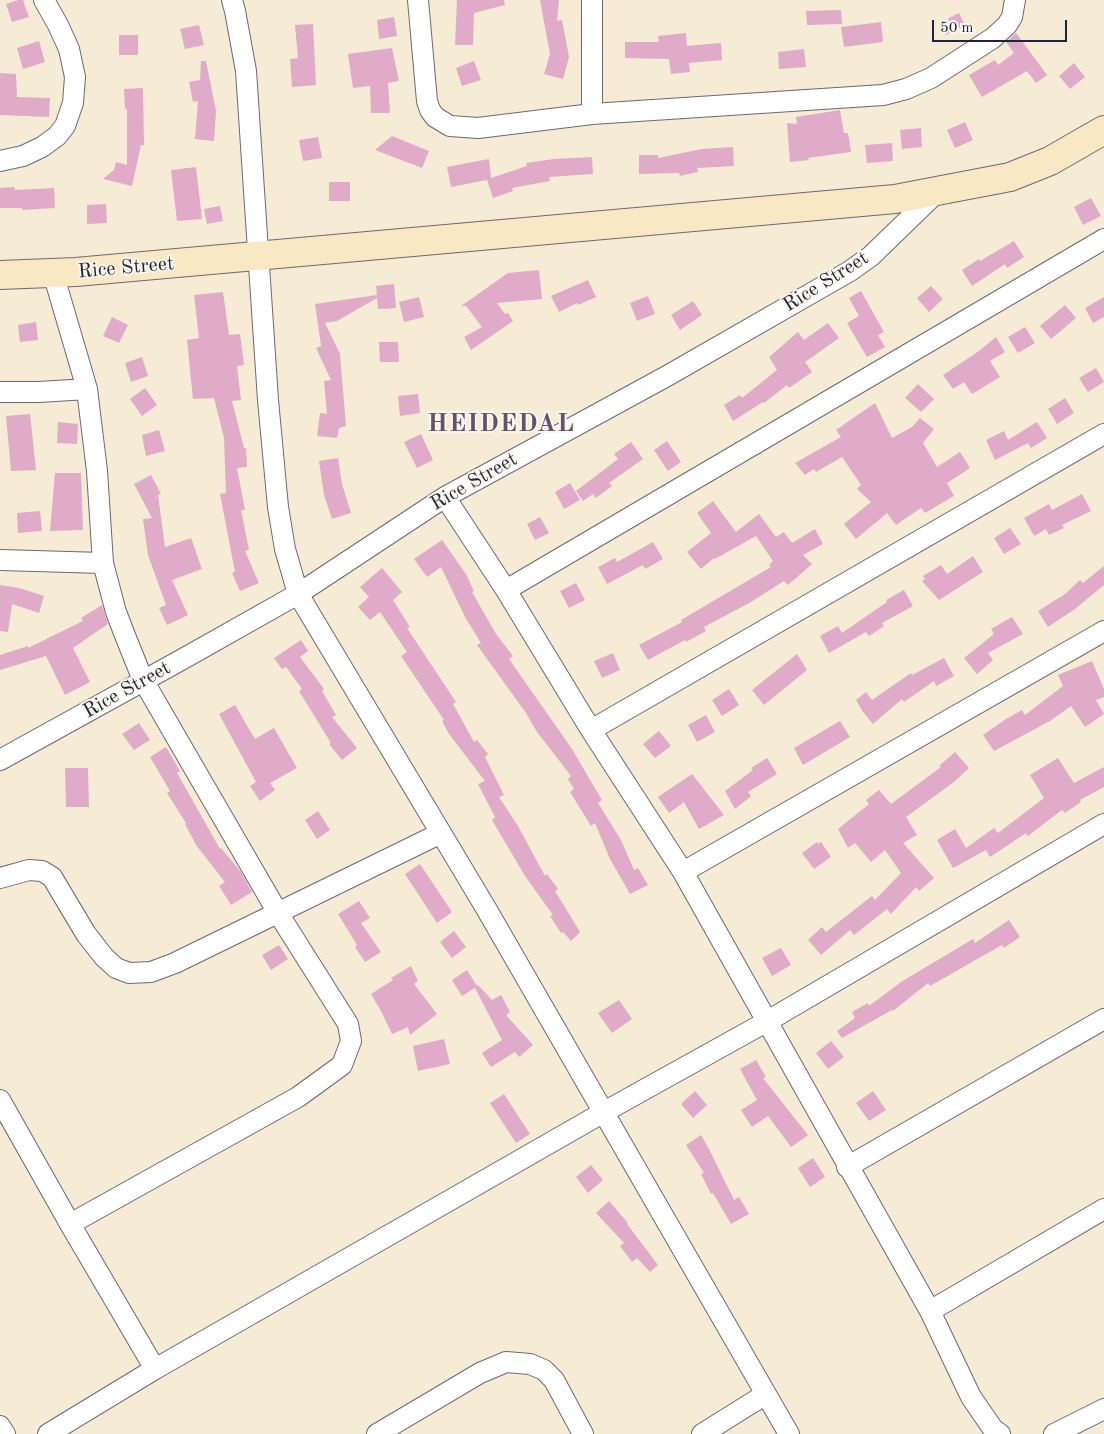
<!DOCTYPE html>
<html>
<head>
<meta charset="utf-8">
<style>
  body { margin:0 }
  #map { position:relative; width:1104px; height:1434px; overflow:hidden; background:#f6ebd5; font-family:"Old Standard TT",serif }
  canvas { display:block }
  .scale { position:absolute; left:932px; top:20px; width:135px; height:22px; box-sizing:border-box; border:2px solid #22223b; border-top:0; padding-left:6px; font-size:15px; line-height:18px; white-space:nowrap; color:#22223b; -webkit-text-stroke:4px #fbf7ec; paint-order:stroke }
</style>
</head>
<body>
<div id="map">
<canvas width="1104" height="1434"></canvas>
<div class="scale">50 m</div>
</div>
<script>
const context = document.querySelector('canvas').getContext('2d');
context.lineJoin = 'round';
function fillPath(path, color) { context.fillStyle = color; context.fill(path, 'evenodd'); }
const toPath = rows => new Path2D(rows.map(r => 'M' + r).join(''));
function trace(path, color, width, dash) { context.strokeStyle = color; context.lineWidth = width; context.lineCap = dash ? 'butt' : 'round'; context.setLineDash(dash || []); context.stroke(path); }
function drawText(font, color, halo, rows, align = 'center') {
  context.font = font + ' "Old Standard TT",serif'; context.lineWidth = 4; context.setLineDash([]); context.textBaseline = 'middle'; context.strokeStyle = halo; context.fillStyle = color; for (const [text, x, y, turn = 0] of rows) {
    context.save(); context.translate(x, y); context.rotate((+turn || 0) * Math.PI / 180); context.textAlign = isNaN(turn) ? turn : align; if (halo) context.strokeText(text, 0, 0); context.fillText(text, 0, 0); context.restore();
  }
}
const building = toPath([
  [18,0,23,0,29,17,12,22,6,4],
  [457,0,504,0,505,5,474,13,473,45,455,45],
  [540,0,559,0,557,21,562,20,569,57,563,79,544,74,550,54],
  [841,10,842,24,807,25,806,11],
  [959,13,965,25,946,35,939,23],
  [394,17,397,36,379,39,377,20],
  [881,22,883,42,844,47,841,27],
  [313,24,316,85,292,87,290,59,298,58,295,25],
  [199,25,204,45,185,49,180,29],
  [686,33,687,46,721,43,722,60,689,63,690,72,671,74,669,59,625,58,625,42,659,42,658,36],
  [1016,33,1047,75,1036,83,1027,71,982,97,969,75,995,60,998,65,1014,53,1006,42],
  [119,35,138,35,138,55,119,55],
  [39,41,45,62,23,69,17,48],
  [392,48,399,81,388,83,390,113,371,113,370,86,353,88,348,54],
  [804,49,806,67,779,69,778,52],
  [201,61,206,61,216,111,214,141,195,139,198,101,193,102,189,82,200,80],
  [474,61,481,80,462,86,456,68],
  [1074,63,1085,77,1070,89,1059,76],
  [0,73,16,74,17,97,50,98,49,117,0,115],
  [143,88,144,145,141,145,132,186,103,179,114,170,116,162,127,165,127,109,125,109,124,89],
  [840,110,844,133,848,133,851,152,808,158,809,160,790,162,787,123,797,124,796,117],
  [965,122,973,140,955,148,947,130],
  [921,128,922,147,902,149,900,130],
  [392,136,429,151,422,168,375,150],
  [318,137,322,158,303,161,299,140],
  [892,143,893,161,867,163,865,145],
  [733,147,734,166,697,168,698,172,680,176,679,173,639,174,639,155,658,155,658,158,702,149],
  [592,157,593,174,549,177,550,181,512,188,513,191,493,198,487,180,451,187,447,167,489,159,491,178,527,166,526,163,554,159],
  [196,167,202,219,177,221,171,170],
  [329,182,350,182,350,201,329,201],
  [14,187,15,190,54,188,55,208,23,210,22,208,0,208,0,188],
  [1091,198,1101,216,1083,225,1074,207],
  [106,204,107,223,87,224,87,205],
  [220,206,223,221,207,224,204,209],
  [1014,241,1024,257,1007,268,1005,264,972,286,962,270,979,259,980,261],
  [539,270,542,299,497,303,505,314,508,313,513,321,471,350,464,337,482,327,466,306,461,306,508,273],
  [588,280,596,297,578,305,577,303,559,312,551,296],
  [394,284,396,308,378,309,377,298,337,321,325,323,340,354,346,426,339,428,337,438,317,436,320,413,327,414,324,381,331,380,316,348,321,346,315,304,377,295,376,286],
  [931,286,943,299,929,312,917,298],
  [861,291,884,332,878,335,885,347,867,357,847,323,859,316,849,298],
  [223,292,229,335,240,334,244,365,237,366,241,400,232,401,244,448,246,448,247,467,237,468,245,510,241,510,249,550,245,551,259,583,240,591,232,573,235,572,220,494,226,493,224,438,214,398,193,399,187,340,199,338,194,295],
  [648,296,655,314,637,321,630,303],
  [419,297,424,317,404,322,399,302],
  [1104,297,1104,317,1093,323,1085,308],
  [693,301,702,315,680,330,671,315],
  [1065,305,1076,318,1051,339,1040,326],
  [112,317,128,325,119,343,103,336],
  [36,322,38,340,20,342,18,325],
  [828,323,839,338,805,362,812,372,789,388,787,385,764,403,763,402,733,421,724,405,740,395,742,398,777,370,769,357,798,332,804,340],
  [1025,327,1035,343,1018,353,1008,337],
  [996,337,1005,352,990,361,1000,377,972,394,964,382,953,389,943,375,979,351],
  [379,342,398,342,399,362,380,362],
  [142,357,148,376,131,382,125,363],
  [1096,368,1104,382,1088,392,1079,378],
  [918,384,934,399,921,412,905,398],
  [145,388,157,405,142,416,130,399],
  [418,394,420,413,400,416,398,396],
  [1065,398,1074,413,1057,424,1048,409],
  [875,403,892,438,912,427,920,418,934,429,923,443,937,467,960,452,970,468,947,483,954,496,925,513,921,508,896,525,887,513,856,539,844,524,871,502,857,489,861,485,842,457,816,472,814,469,805,475,795,463,841,437,836,430],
  [30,414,36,470,11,471,6,416],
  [58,422,78,424,77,444,57,443],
  [1037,422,1047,438,1031,448,1028,443,995,460,986,440,1004,431,1008,440],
  [159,430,165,451,146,456,142,435],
  [421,434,433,460,417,468,404,442],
  [667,441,681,462,668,471,654,450],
  [631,442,643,459,609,483,612,486,596,498,593,494,583,501,576,491,618,459,614,454],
  [338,458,342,484,351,513,332,519,324,495,319,461],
  [55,473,81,473,83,530,50,531],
  [151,475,161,494,158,495,165,547,191,538,202,569,172,580,188,615,167,625,159,608,166,605,148,555,143,519,152,518,134,484],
  [570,483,580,500,564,509,555,492],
  [1082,494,1091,511,1062,525,1064,528,1049,535,1046,529,1034,536,1024,518,1049,504,1052,510],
  [713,501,736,532,759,514,776,537,784,532,792,543,815,529,823,544,803,555,812,564,788,585,784,581,751,602,704,627,706,631,686,642,685,640,648,660,639,645,682,622,681,620,771,567,769,565,773,561,756,536,715,559,714,558,701,569,687,552,711,533,697,513],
  [40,511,42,531,18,533,17,513],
  [540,517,549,533,535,540,527,524],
  [1010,528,1021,544,1004,554,994,538],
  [442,540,466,574,474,591,472,592,496,634,513,656,509,659,572,749,602,800,598,803,621,840,634,870,638,868,648,885,630,894,610,859,595,823,591,826,570,792,574,789,568,779,571,776,537,732,526,713,477,645,481,643,465,617,441,567,427,577,414,559],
  [653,542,663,559,645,569,643,565,607,584,598,567,615,558,617,562],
  [973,556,983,572,939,600,922,581,925,579,923,576,941,565,947,574],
  [1104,566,1104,585,1075,609,1048,627,1038,611,1065,594,1080,580,1083,583],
  [382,568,402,592,393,600,410,627,407,628,456,702,453,704,474,742,477,740,488,754,485,757,504,795,499,797,518,826,545,876,547,874,558,889,555,891,580,932,571,941,563,932,561,933,550,916,553,915,525,876,492,820,495,817,478,784,485,781,449,734,442,721,444,720,401,656,407,652,380,612,370,620,358,607,369,597,360,587],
  [576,583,585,600,569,608,560,591],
  [0,585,19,588,44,596,39,613,12,604,8,632,0,631],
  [904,590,913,606,882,623,884,626,869,636,866,632,829,653,820,636,838,626,842,633,887,602,886,600],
  [102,605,108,624,73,648,90,682,65,695,46,656,0,670,0,655,28,646,28,648,83,621,81,618],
  [1012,617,1023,634,988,653,993,660,977,674,964,658,994,634,991,629],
  [301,640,308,651,300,657,324,689,322,691,336,715,332,717,357,748,342,760,329,744,331,743,299,691,302,689,286,667,282,669,274,658],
  [613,653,620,670,602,678,594,661],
  [797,654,807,670,764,705,752,690],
  [944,658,954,676,936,686,934,681,904,702,902,699,873,724,863,712,856,700,866,692,872,700,911,673,912,675],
  [1092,661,1104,689,1104,697,1096,700,1104,714,1085,727,1071,706,1050,721,994,751,983,735,1006,719,1022,710,1025,715,1063,686,1058,675],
  [729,689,739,705,722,716,712,700],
  [235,705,255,739,274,728,297,768,270,783,275,790,260,801,250,786,256,782,219,714],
  [706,715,715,732,697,742,688,725],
  [840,721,850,737,803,765,794,748],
  [139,723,150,740,134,750,122,734],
  [659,731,671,746,655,758,643,744],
  [166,747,180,771,177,773,220,849,221,848,241,872,252,892,231,905,219,886,225,882,196,845,185,824,186,823,167,793,170,791,150,757],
  [955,752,969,768,954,782,906,817,917,835,903,843,934,878,919,891,916,887,891,914,887,909,854,935,850,930,821,955,808,940,822,927,826,932,872,896,875,900,901,873,885,850,871,862,855,843,848,848,838,829,869,804,866,800,879,790,891,804,941,767,939,766],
  [767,758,777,774,748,792,751,796,735,809,725,791,753,770,751,768],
  [1058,758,1074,783,1104,767,1104,787,1080,800,1081,802,1065,813,1062,810,1028,836,1026,833,990,857,986,850,953,868,937,840,955,829,966,848,994,828,998,833,1044,798,1030,775],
  [65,768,88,768,89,807,66,807],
  [692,774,724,815,699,829,684,802,669,813,658,797],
  [318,811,330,830,317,839,305,820],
  [817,842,818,844,821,842,831,857,814,869,802,853],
  [420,864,452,912,437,923,405,874],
  [359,901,370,918,361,923,381,952,365,962,355,947,357,945,338,914],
  [1009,920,1020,937,1004,948,1002,945,930,986,928,983,893,1011,892,1010,842,1038,837,1031,855,1018,852,1012,868,1003,869,1006,901,982,973,939,975,943],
  [454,931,466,947,452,958,440,942],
  [279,945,288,959,271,970,262,955],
  [781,948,791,965,772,976,762,958],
  [411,966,418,981,414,984,437,1014,410,1035,408,1027,392,1034,381,1011,371,994,393,980,391,978],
  [467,970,477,986,478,985,492,1000,501,995,510,1012,506,1015,533,1045,519,1057,515,1052,491,1067,482,1053,502,1040,475,988,462,996,452,980],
  [619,1000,632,1019,612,1033,598,1013],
  [444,1039,450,1064,418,1071,413,1046],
  [831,1041,844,1057,828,1069,816,1053],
  [756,1060,766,1077,763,1078,808,1135,791,1147,768,1116,752,1127,741,1110,757,1100,740,1069],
  [695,1091,707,1105,693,1118,681,1104],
  [873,1091,886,1110,869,1121,856,1103],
  [504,1094,530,1134,516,1143,490,1103],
  [701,1135,709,1149,734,1200,739,1197,749,1214,731,1224,713,1193,711,1194,701,1174,704,1173,686,1145],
  [813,1158,825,1177,810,1187,798,1168],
  [591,1165,603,1180,588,1193,576,1177],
  [609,1201,628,1223,627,1224,658,1265,650,1272,637,1258,632,1262,620,1246,624,1243,596,1213]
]);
const street = toPath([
  [232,0,235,11,246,71,268,400,278,507,285,549,298,594,487,910,789,1434],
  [418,0,427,101,430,110,435,117,450,126,478,128,592,114,883,95,906,89,931,78,993,38,1007,25,1012,17,1015,0],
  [592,114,592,0],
  [0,161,23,156,42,147,57,136,65,126,73,103,75,77,69,49,58,25,44,0],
  [53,273,87,389,97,471,103,563,116,612,126,638,143,680,278,913,348,1024,351,1041,342,1065,298,1097,70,1224],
  [0,392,39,392,87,389],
  [445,497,506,590,591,730,683,872,930,1311,971,1397,993,1429,1000,1434],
  [0,560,103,563],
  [506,590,1104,239],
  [591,730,1104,434],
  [0,760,181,660,298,594,445,497,667,376,850,271,871,256,938,191],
  [683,872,1104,631],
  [0,878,29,870,42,871,52,877,86,934,104,957,116,968,129,973,151,972,175,963,441,833],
  [0,1100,70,1224,155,1369],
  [847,1167,1104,1019],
  [930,1311,1104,1209],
  [0,1426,5,1434],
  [48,1434,155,1369,604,1112,766,1022,1104,824],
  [377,1434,480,1373,506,1362,530,1364,544,1370,554,1380,583,1434],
  [702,1434,766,1394],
  [1054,1434,1104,1409]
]);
const secondary = toPath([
  [0,275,76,272,895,199,1010,177,1050,161,1104,130]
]);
const streetNames = [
  ["Rice Street",126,268,-5],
  ["Rice Street",826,282,-32],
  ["Rice Street",474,482,-30],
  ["Rice Street",127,690,-29]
];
const districtNames = [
  ["HEIDEDAL",501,424]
];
fillPath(building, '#dfabc8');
trace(street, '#6c6871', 22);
trace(secondary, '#6c6871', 30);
trace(street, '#fff', 20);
trace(secondary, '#f8e8c3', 28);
drawText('20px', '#22223b', '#fbf7ec', streetNames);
context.letterSpacing = '1px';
drawText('bold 25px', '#64526c', '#fbf7ec', districtNames);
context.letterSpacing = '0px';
</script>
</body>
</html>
